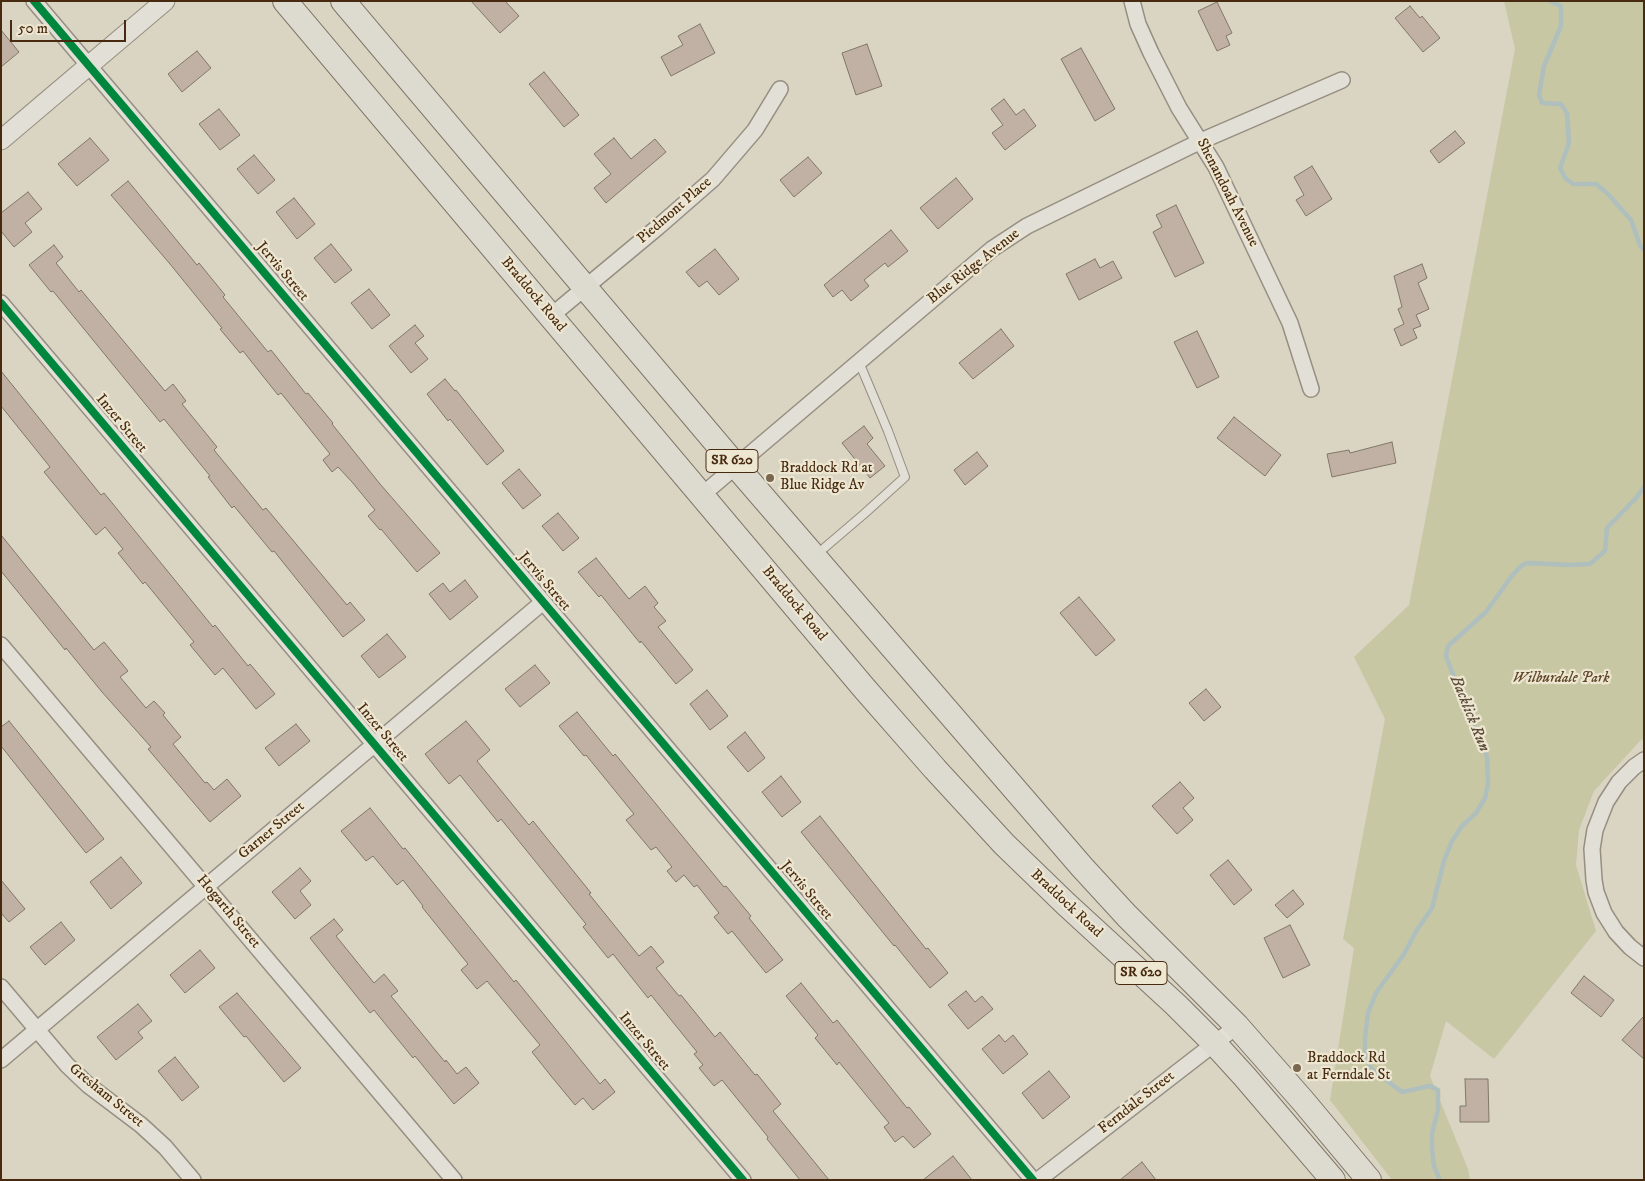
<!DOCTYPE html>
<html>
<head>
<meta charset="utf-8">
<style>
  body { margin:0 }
  #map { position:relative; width:1645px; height:1181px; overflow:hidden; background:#dad4c2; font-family:"IM FELL DW Pica",serif }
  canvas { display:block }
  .frame { position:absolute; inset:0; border:2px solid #482a10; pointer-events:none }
  .scale { position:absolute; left:10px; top:20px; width:116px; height:22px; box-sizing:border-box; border:2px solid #482a10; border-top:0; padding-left:6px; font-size:15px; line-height:18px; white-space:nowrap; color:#482a10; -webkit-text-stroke:4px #ede6d1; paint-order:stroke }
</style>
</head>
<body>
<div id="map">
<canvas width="1645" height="1181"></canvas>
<div class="frame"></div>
<div class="scale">50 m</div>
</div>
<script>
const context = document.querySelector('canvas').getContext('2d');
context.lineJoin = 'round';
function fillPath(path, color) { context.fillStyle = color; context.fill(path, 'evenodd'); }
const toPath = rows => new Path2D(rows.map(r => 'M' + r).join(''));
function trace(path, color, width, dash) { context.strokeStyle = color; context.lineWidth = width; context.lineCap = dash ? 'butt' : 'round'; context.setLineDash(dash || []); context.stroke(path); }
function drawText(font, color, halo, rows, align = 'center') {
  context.font = font + ' "IM FELL DW Pica",serif'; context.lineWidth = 4.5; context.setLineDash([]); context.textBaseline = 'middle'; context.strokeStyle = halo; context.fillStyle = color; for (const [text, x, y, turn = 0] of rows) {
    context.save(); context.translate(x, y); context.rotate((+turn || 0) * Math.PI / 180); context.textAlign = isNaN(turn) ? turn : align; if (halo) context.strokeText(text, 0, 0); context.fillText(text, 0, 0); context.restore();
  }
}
const green = toPath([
  [1504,1,1644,1,1644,739,1641,740,1594,791,1579,830,1576,865,1596,931,1494,1059,1446,1021,1430,1076,1468,1169,1470,1180,1392,1180,1330,1100,1354,948,1343,939,1385,719,1354,657,1409,605,1515,49]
]);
const stream = toPath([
  [1550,1,1561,6,1561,26,1544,66,1539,95,1542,103,1561,104,1567,113,1569,143,1560,168,1566,179,1573,184,1596,184,1608,194,1631,220,1640,245,1644,250],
  [1440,1180,1434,1166,1432,1149,1432,1133,1438,1110,1438,1090,1430,1086,1402,1092,1371,1069,1365,1053,1365,1038,1368,1013,1376,993,1404,954,1417,930,1432,908,1444,861,1452,841,1462,826,1476,813,1485,798,1488,784,1487,757,1480,737,1467,712,1446,656,1448,646,1486,612,1511,577,1521,566,1527,563,1571,565,1590,564,1605,551,1607,528,1637,497,1644,487]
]);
const building = toPath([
  [471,1,505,1,519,16,500,33,471,1],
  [1217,2,1232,33,1226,36,1230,45,1217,51,1198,11,1217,2],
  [1410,6,1420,18,1422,16,1440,38,1423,52,1395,18,1410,6],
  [700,24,715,53,671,76,661,57,683,45,678,36,700,24],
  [1,30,19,52,1,67,1,30],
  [867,44,882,86,856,95,842,53,867,44],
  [1081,48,1115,109,1095,121,1061,59,1081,48],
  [197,51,211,68,182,92,168,74,197,51],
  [544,72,579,115,564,127,529,84,544,72],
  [1004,99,1016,115,1024,109,1036,126,1005,150,992,133,1003,125,991,109,1004,99],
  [219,109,240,135,220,150,199,124,219,109],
  [1455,131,1465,143,1439,163,1430,151,1455,131],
  [90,138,109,160,77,186,58,164,90,138],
  [614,138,631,159,655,139,666,152,606,203,594,188,611,174,594,154,614,138],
  [254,155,275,180,258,194,237,169,254,155],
  [808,157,822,173,794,197,780,180,808,157],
  [1312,166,1332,199,1306,216,1296,200,1304,195,1294,177,1312,166],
  [956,178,973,199,938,229,920,208,956,178],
  [128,181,197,265,199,263,225,295,223,297,268,352,271,350,306,394,308,393,333,423,332,424,380,484,440,553,417,572,381,529,380,530,368,516,375,510,352,482,338,467,332,472,323,460,330,454,281,393,278,395,243,351,240,353,220,329,222,328,170,264,111,195,128,181],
  [28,192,42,209,25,223,32,232,14,247,1,231,1,213,28,192],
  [294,198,315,224,297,239,276,212,294,198],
  [1176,205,1204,263,1175,277,1153,232,1162,227,1156,215,1176,205],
  [891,230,908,251,888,267,885,263,864,280,869,286,851,301,842,290,833,297,824,285,891,230],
  [331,244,352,270,335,283,314,258,331,244],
  [54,245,63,257,56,263,79,292,81,290,165,391,173,384,186,401,182,404,217,447,214,450,263,510,266,508,347,605,350,602,365,620,343,637,274,551,272,552,234,506,232,508,208,477,210,476,164,419,160,422,53,291,51,292,29,265,54,245],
  [715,249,739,279,719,295,707,281,699,287,686,272,715,249],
  [1095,259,1100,268,1113,261,1122,278,1079,300,1066,274,1095,259],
  [1422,264,1427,278,1418,283,1429,309,1416,315,1421,326,1413,329,1417,338,1401,346,1394,329,1404,324,1398,309,1402,307,1394,276,1422,264],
  [369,289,390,315,372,329,351,303,369,289],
  [415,325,424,336,415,343,428,359,411,373,389,346,415,325],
  [1001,329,1014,346,973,379,959,363,1001,329],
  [1197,331,1219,377,1197,388,1174,342,1197,331],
  [1,371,101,495,104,493,213,627,215,625,248,666,250,664,275,694,256,709,223,668,215,675,190,645,194,642,145,582,143,584,118,553,123,549,105,527,96,535,44,472,50,467,1,406,1,371],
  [445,379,455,391,456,390,504,451,487,465,450,419,448,421,427,394,445,379],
  [1234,417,1281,455,1265,476,1217,438,1234,417],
  [864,426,873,438,867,444,885,466,870,478,842,443,864,426],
  [1392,442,1396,463,1332,477,1327,454,1349,450,1350,453,1392,442],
  [977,452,988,466,965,485,954,470,977,452],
  [519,469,541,495,523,509,502,483,519,469],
  [558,513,579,538,563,551,542,526,558,513],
  [1,535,94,650,104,642,128,671,120,677,146,708,154,701,165,713,163,715,181,737,173,744,205,783,207,782,214,790,227,779,241,796,210,822,148,749,151,747,102,692,66,648,65,650,1,571,1,535],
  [596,558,629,599,645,586,658,603,654,607,666,621,658,627,693,670,676,684,641,641,640,643,601,595,599,597,578,572,596,558],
  [465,580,478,597,450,620,429,594,443,583,450,592,465,580],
  [1079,597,1115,640,1096,656,1060,613,1079,597],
  [387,634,406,657,379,678,361,656,387,634],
  [535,665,550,683,520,707,505,689,535,665],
  [1206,689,1221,707,1204,721,1189,703,1206,689],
  [707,690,728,716,710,730,690,704,707,690],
  [577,712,613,756,615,754,724,887,726,886,751,916,749,918,783,960,766,973,732,931,728,934,714,917,719,913,697,885,694,887,684,875,676,882,667,871,672,867,656,847,651,850,626,820,634,814,586,755,584,756,559,726,577,712],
  [9,721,104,839,86,853,1,746,1,727,9,721],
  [466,721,490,750,477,761,529,825,533,821,591,893,589,894,639,956,651,946,664,962,656,968,679,996,681,995,715,1037,720,1032,755,1075,757,1074,781,1104,773,1111,829,1180,800,1180,767,1139,768,1137,722,1080,714,1086,699,1068,703,1065,694,1054,697,1052,651,995,648,998,613,954,608,958,583,927,586,924,501,819,498,822,460,775,449,784,425,754,466,721],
  [296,724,310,741,279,766,265,748,296,724],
  [745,732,765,758,748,772,727,747,745,732],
  [781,776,801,802,782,817,762,792,781,776],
  [1180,782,1194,798,1183,808,1193,820,1177,834,1152,806,1180,782],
  [370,808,403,849,405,848,514,982,516,980,600,1084,605,1079,615,1092,593,1110,583,1098,575,1105,551,1076,532,1052,540,1045,487,981,477,989,461,970,468,964,422,907,423,906,403,880,397,885,373,856,366,861,341,831,370,808],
  [820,816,926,949,928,948,948,973,930,988,895,945,894,946,801,832,820,816],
  [121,857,142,883,111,909,90,882,121,857],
  [1228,860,1252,890,1234,905,1210,875,1228,860],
  [300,868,311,881,300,891,311,905,295,919,272,892,300,868],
  [1,880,25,909,9,922,1,913,1,880],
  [1293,890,1304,904,1287,918,1275,905,1293,890],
  [334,919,343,930,336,936,374,983,384,974,398,991,391,996,445,1062,446,1060,457,1074,466,1067,479,1083,454,1104,415,1056,413,1058,374,1010,370,1013,310,938,334,919],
  [61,922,75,940,45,965,30,947,61,922],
  [1290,925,1310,965,1283,978,1264,938,1290,925],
  [200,950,215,968,185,993,170,975,200,950],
  [1584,976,1614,1000,1601,1017,1571,993,1584,976],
  [801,983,833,1023,837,1020,907,1108,909,1107,931,1134,914,1148,903,1136,895,1142,884,1127,889,1123,839,1062,837,1065,815,1038,818,1035,786,996,801,983],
  [966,991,975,1002,982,996,993,1009,968,1029,948,1005,966,991],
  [237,993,301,1068,284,1082,246,1036,244,1037,219,1007,237,993],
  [138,1004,152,1021,138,1032,143,1038,116,1060,97,1037,138,1004],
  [1644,1016,1644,1059,1622,1040,1644,1016],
  [999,1035,1005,1042,1013,1035,1028,1054,1003,1074,982,1049,999,1035],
  [175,1057,199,1087,182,1101,158,1071,175,1057],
  [1049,1071,1070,1097,1043,1119,1022,1093,1049,1071],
  [1465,1079,1488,1079,1489,1122,1460,1122,1460,1106,1466,1106,1465,1079],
  [953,1156,972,1180,923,1180,953,1156],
  [1142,1162,1156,1180,1120,1180,1142,1162]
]);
const service = toPath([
  [816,555,864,514,905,477,888,431,859,362]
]);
const minor = toPath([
  [34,1,1033,1180],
  [1132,1,1138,24,1151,53,1179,108,1216,167,1290,323,1311,389],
  [1,303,743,1180],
  [551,316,658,227,713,179,755,130,780,89],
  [702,495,992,249,1027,226,1201,141,1342,80],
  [1,645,454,1180],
  [1644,760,1634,767,1619,782,1606,802,1595,830,1592,849,1594,880,1596,892,1604,913,1616,932,1630,947,1644,958],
  [1,987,67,1065,88,1085,141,1125,165,1147,193,1180],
  [1,1060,543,602],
  [1038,1180,1237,1026]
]);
const tertiary = toPath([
  [1,140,165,1]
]);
const primary = toPath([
  [285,1,864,688,935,769,1004,844,1066,904,1176,1005,1214,1043,1245,1077,1333,1180],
  [343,1,736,466,1082,867,1127,916,1237,1026,1303,1101,1369,1180]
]);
const cycleway = toPath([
  [34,1,1033,1180],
  [1,303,743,1180]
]);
const markers = [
  [770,478,5,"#7b664e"],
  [1297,1068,5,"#7b664e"]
];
const shields = [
  [732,461,52],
  [1141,973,52]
];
const shieldNames = [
  ["SR 620",732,461],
  ["SR 620",1141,973]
];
const streetNames = [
  ["Shenandoah Avenue",1227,193,63],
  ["Piedmont Place",675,211,-41],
  ["Blue Ridge Avenue",974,267,-38],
  ["Jervis Street",282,272,50],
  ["Braddock Road",533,295,50],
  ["Inzer Street",121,424,50],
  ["Jervis Street",544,582,50],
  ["Braddock Road",794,604,50],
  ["Inzer Street",382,733,50],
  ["Garner Street",272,831,-40],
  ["Jervis Street",806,891,50],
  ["Braddock Road",1066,904,43],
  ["Hogarth Street",228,912,50],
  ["Inzer Street",644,1042,50],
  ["Gresham Street",106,1096,39],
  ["Ferndale Street",1137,1103,-38]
];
const poiNames = [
  ["Braddock Rd at",780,469],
  ["Blue Ridge Av",780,486],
  ["Braddock Rd",1307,1059],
  ["at Ferndale St",1307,1076]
];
const parkNames = [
  ["Wilburdale Park",1561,679]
];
const waterNames = [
  ["Backlick Run",1469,714,68]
];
fillPath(green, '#c8c7a4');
trace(stream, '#aebfbd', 4.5);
fillPath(building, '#c1b1a4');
trace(building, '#80776a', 1);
trace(service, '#968e81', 10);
trace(minor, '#968e81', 18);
trace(tertiary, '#968e81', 21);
trace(primary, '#80776a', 26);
trace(service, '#e2dfd6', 8);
trace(minor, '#e2dfd6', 15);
trace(tertiary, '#e2dfd6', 19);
trace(primary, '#dddad0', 24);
trace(cycleway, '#00873e', 8);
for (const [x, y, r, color] of markers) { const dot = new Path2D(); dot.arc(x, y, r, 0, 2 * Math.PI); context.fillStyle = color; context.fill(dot); trace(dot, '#ede6d1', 2); }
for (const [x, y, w] of shields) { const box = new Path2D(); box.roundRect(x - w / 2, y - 11.5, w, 23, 4); context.fillStyle = '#ede6d1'; context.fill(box); trace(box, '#482a10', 1); }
drawText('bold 14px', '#482a10', null, shieldNames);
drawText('15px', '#482a10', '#ede6d1', streetNames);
drawText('15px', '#482a10', '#ede6d1', poiNames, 'left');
drawText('italic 15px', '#5f4729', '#ede6d1', parkNames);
drawText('italic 16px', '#5d4d3b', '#ede6d1', waterNames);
</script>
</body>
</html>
